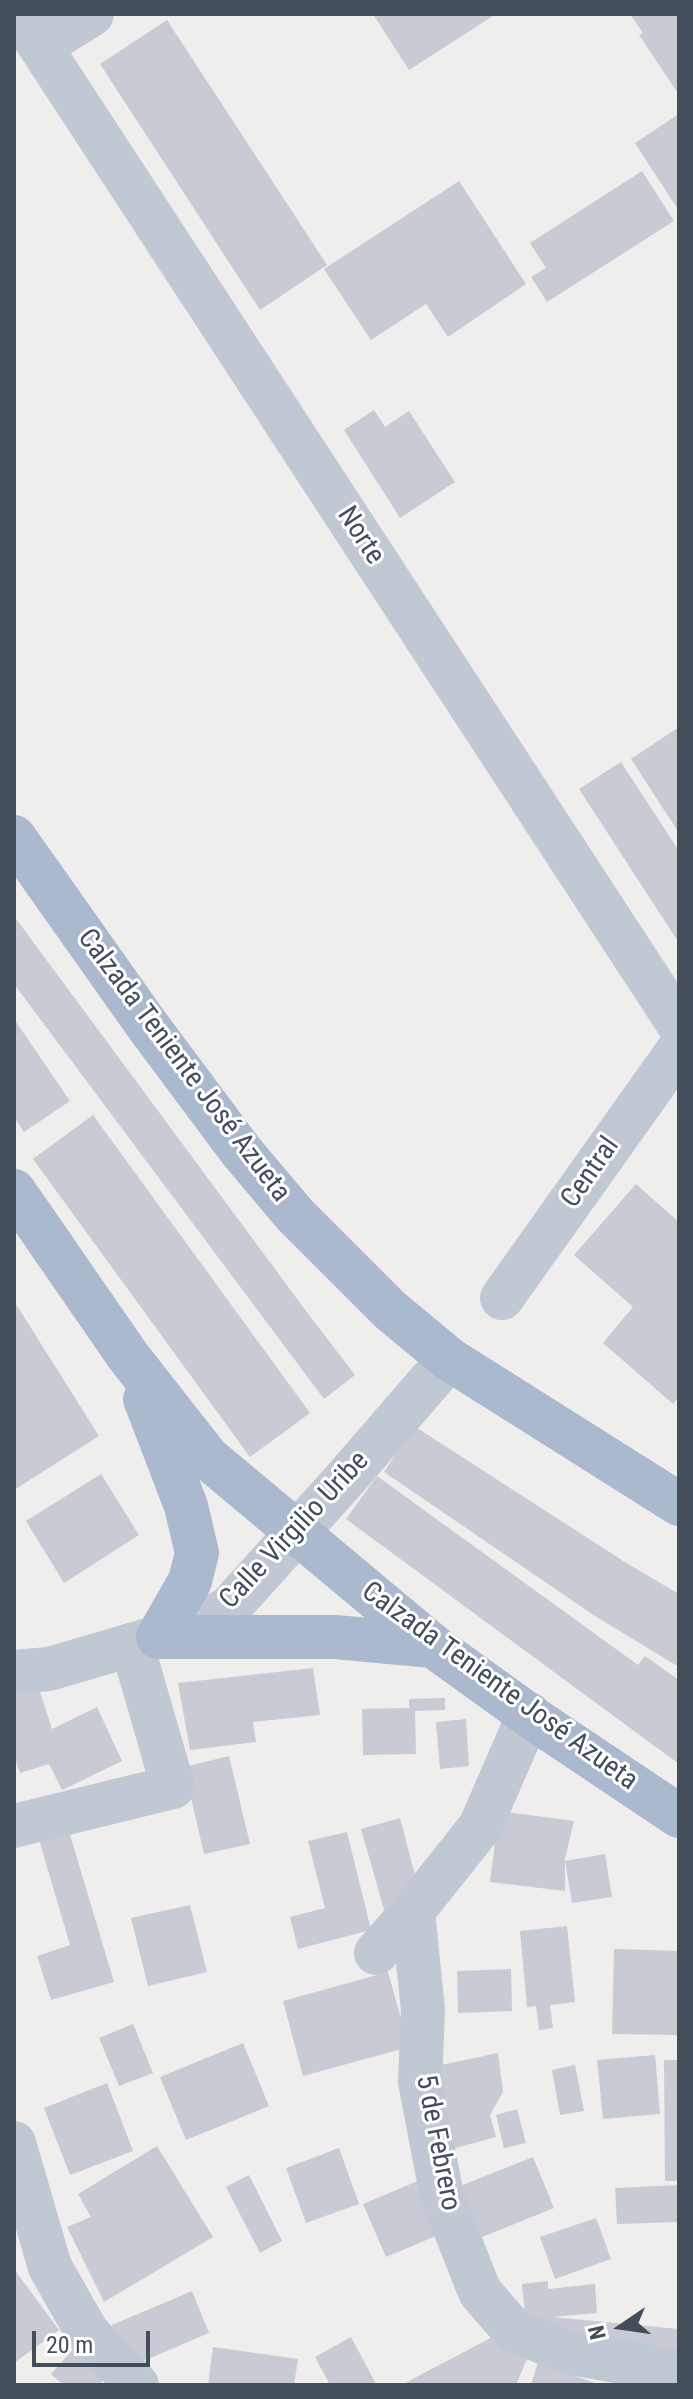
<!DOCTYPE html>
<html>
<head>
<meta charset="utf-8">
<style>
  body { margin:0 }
  #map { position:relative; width:693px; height:2399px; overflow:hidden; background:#f0eded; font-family:"Roboto Condensed",sans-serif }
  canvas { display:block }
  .frame { position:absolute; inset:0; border:16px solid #444e5b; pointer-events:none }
  .north { position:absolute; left:581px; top:2287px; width:80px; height:80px; -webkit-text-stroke:6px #fff; paint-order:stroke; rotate:257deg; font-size:22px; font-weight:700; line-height:32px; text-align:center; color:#444e5b }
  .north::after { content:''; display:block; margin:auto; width:28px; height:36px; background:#444e5b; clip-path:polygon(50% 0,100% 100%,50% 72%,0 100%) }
  .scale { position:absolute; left:32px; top:2331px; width:118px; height:36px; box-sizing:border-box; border:4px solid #444e5b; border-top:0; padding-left:10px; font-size:24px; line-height:28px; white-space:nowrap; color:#444e5b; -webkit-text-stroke:6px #fff; paint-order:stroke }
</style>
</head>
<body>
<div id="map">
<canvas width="693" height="2399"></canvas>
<div class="frame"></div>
<div class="north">N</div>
<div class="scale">20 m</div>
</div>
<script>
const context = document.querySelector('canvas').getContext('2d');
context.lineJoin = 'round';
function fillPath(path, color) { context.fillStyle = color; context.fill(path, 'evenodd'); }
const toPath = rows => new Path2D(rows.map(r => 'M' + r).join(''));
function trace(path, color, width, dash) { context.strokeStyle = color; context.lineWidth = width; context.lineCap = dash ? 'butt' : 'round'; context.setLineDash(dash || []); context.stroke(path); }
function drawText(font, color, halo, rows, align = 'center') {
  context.font = font + ' "Roboto Condensed",sans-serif'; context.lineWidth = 6; context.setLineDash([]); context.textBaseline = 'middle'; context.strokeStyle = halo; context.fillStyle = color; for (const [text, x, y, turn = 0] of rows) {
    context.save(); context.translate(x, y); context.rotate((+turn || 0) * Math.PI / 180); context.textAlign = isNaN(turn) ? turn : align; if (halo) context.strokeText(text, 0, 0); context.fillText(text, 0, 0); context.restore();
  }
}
const building = toPath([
  [373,14,496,14,409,70],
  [630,14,679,14,679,95,639,35,643,33],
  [167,20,327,265,260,310,100,64],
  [679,114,679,211,635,143],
  [642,171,674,221,547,302,531,277,546,268,530,243],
  [459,181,526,284,448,337,426,304,371,340,324,269],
  [374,410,385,427,409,411,455,482,400,518,344,430],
  [679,727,679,833,631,759],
  [621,762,679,851,679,943,579,789],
  [14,916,306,1311,355,1375,324,1399,14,984],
  [14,1019,70,1101,24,1132,14,1117],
  [93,1115,310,1413,250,1457,33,1159],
  [636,1184,679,1222,679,1397,673,1404,603,1343,633,1307,574,1255],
  [14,1301,99,1436,14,1490],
  [414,1426,628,1564,679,1594,679,1667,595,1616,384,1472],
  [101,1474,139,1535,64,1583,26,1521],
  [377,1476,638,1665,645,1656,679,1680,679,1764,346,1519],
  [313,1668,320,1715,253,1722,256,1742,190,1750,178,1683],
  [39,1689,52,1729,97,1707,122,1761,62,1790,49,1764,20,1773,14,1755,14,1691],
  [445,1698,445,1710,415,1711,416,1754,363,1755,362,1709,409,1708,409,1699],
  [466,1719,469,1766,440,1769,436,1722],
  [229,1756,250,1844,204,1854,184,1767],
  [499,1811,574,1821,565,1859,565,1891,490,1882],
  [65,1818,114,1982,51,2000,37,1956,70,1945,35,1826],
  [400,1818,417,1883,387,1920,361,1829],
  [347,1832,371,1930,298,1949,290,1917,325,1908,308,1841],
  [605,1854,612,1897,572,1903,565,1861],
  [190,1905,207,1972,148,1986,131,1918],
  [567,1926,575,2002,550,2005,553,2028,539,2030,536,2006,527,2007,520,1931],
  [614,1949,679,1951,679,2035,612,2034],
  [511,1969,512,2011,458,2013,457,1971],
  [388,1972,409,2047,303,2076,283,2001],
  [133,2024,153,2073,119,2086,99,2038],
  [243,2043,269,2106,186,2140,160,2077],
  [498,2053,503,2092,490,2115,496,2137,448,2150,427,2068],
  [655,2055,660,2114,603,2119,597,2060],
  [664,2060,679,2060,679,2181,665,2181],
  [575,2065,584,2111,560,2115,552,2070],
  [107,2083,133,2151,70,2175,44,2108],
  [517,2109,526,2143,504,2148,496,2115],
  [157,2146,213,2237,104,2302,67,2227,91,2217,78,2194],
  [339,2148,359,2204,306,2223,286,2168],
  [533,2157,554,2208,470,2242,450,2190],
  [249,2175,282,2241,260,2253,226,2187],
  [420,2180,443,2233,386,2257,363,2204],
  [679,2185,679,2222,617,2224,615,2188],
  [596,2218,611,2259,555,2279,540,2237],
  [14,2269,59,2330,14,2363],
  [548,2281,548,2289,595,2284,597,2313,553,2317,679,2329,679,2352,526,2324,522,2284],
  [192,2291,209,2333,129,2367,112,2325],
  [502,2332,529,2354,516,2385,407,2385,405,2383],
  [351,2337,375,2382,369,2385,330,2385,315,2357],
  [81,2340,114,2368,99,2385,63,2385,51,2374],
  [213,2347,298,2359,294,2385,208,2385],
  [538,2362,600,2385,531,2385]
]);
const minor = toPath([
  [19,14,679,1025],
  [41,46,92,14],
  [502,1298,679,1049],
  [14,1826,173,1787,132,1645],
  [413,1911,423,2010,420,2082,442,2196,480,2292,513,2330,567,2352,678,2372],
  [376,1953,413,1911,480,1827,529,1714],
  [14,2143,50,2267,87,2332,137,2385]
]);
const tertiary = toPath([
  [14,1672,49,1669,158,1637,206,1621,229,1608,346,1478,449,1359]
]);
const primary = toPath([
  [14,837,147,1025,241,1151,295,1215,390,1310,449,1359,679,1504],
  [14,1191,128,1356,208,1458,433,1646,537,1721,679,1816],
  [145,1399,186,1506,197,1553,190,1581,158,1637],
  [158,1637,335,1637,433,1646]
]);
const streetNames = [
  ["Norte",360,536,57],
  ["Calzada Teniente José Azueta",183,1066,53],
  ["Central",591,1173,-55],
  ["Calle Virgilio Uribe",295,1531,-47],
  ["Calzada Teniente José Azueta",499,1687,36],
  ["5 de Febrero",437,2143,79]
];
fillPath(building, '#c8cbd3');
trace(minor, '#bfc8d3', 44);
trace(tertiary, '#bfc8d3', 44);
trace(primary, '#aab9ce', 44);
drawText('28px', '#444e5b', '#fff', streetNames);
</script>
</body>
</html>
